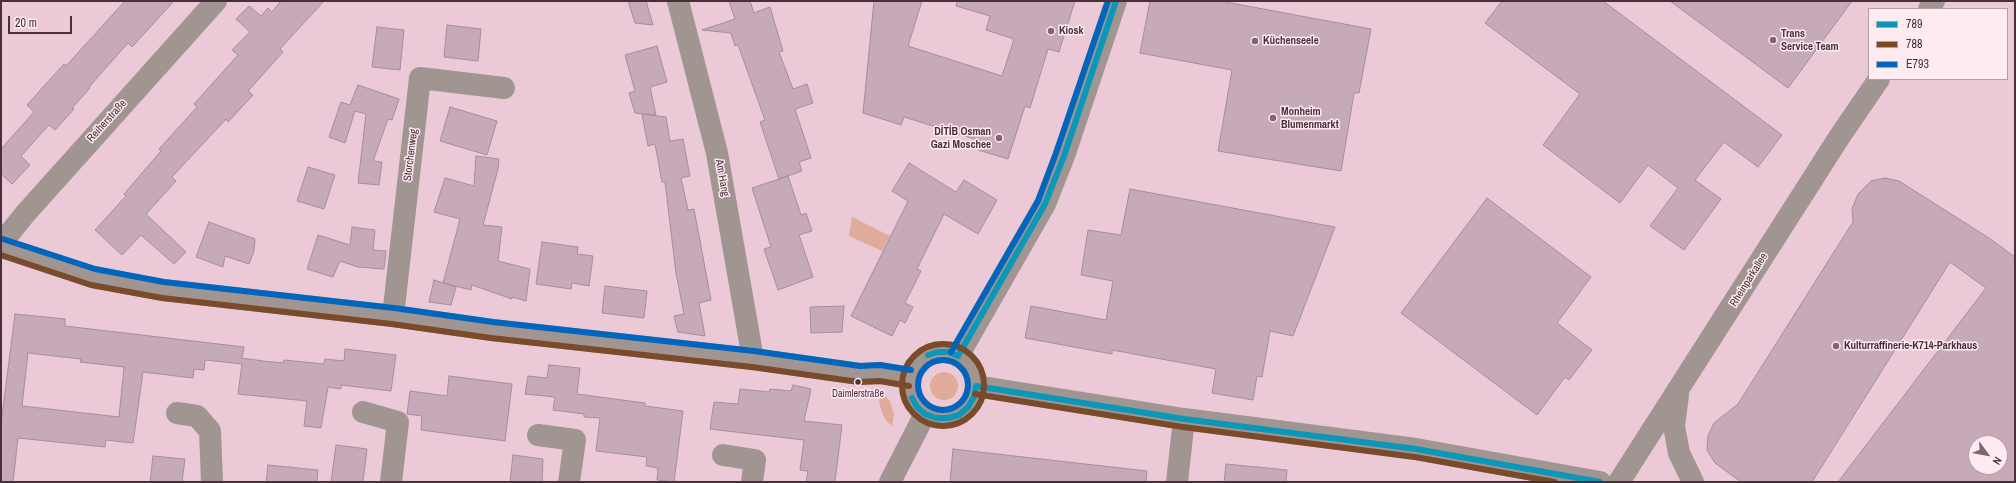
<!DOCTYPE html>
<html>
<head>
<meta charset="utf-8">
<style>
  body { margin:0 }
  #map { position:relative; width:2016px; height:483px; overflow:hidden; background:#ecc9d6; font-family:"Archivo Narrow",sans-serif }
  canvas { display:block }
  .frame { position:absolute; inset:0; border:2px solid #482f39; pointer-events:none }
  .legend { position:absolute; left:1868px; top:8px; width:140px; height:72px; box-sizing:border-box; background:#feeaf1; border:1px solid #b59fa7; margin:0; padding:5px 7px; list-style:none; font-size:12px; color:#482f39 }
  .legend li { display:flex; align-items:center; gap:8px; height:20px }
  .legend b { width:20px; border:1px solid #b59fa7 }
  .north { position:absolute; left:1968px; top:435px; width:40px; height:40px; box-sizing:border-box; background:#feeaf1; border:1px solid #b59fa7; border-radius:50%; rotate:122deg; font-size:11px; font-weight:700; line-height:16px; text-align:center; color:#482f39 }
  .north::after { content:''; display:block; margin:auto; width:14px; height:18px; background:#816570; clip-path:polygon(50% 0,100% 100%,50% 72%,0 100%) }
  .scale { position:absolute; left:8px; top:16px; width:64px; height:18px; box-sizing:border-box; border:2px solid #482f39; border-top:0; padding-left:5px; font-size:12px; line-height:14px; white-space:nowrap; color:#482f39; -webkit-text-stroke:3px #feeaf1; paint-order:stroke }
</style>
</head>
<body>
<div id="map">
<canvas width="2016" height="483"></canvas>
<div class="frame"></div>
<ul class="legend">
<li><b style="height:5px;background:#0b97b8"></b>789</li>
<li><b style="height:5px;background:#7a4b2a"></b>788</li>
<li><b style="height:5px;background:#0065bd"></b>E793</li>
</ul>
<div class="north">N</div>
<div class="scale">20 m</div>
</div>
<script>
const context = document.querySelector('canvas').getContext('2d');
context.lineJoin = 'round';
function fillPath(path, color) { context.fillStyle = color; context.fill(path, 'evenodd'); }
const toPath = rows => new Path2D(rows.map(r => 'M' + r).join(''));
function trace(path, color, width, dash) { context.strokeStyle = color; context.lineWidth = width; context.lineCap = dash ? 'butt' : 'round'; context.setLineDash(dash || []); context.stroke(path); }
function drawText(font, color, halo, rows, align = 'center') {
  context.font = font + ' "Archivo Narrow",sans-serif'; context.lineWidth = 3; context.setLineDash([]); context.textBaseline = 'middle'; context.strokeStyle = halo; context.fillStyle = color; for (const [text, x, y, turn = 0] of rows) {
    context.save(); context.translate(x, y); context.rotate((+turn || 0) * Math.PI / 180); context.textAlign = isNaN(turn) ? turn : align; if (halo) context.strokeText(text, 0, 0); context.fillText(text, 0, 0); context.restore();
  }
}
const green = toPath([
  [852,217,890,236,882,251,849,236],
  '930 386a14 14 0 1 1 28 0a14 14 0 1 1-28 0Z',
  [881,392,890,401,894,414,892,426,885,419,882,412,879,402]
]);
const building = toPath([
  [125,1,174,1,132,47,128,43,89,87,90,88,72,108,74,109,55,130,49,125,21,156,30,165,12,184,1,174,1,149,34,112,27,105,64,64,66,66,125,1],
  [281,1,324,1,280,49,283,52,248,91,253,95,228,122,226,119,172,177,176,181,146,214,186,252,174,264,141,235,122,255,95,230,126,196,124,194,161,151,159,149,197,107,194,104,238,55,232,50,250,32,236,19,249,6,261,16,268,8,272,12,281,1],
  [628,1,646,1,653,25,635,23,628,1],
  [729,1,750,1,754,13,770,7,783,51,779,52,793,89,807,84,813,103,795,109,811,158,799,162,802,171,779,179,760,122,765,120,738,45,735,46,731,33,702,30,735,19,729,1],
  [874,1,922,1,908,46,1002,76,1014,39,986,30,990,16,956,6,957,1,1075,1,1059,52,1048,49,1030,108,1025,106,1008,159,978,150,981,141,904,117,901,125,863,113,874,1],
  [1150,1,1220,1,1371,29,1359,93,1354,93,1341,171,1218,151,1232,70,1140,53,1150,1],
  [1502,1,1603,1,1782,135,1758,167,1724,142,1695,180,1721,199,1684,250,1650,226,1678,188,1648,165,1620,203,1543,145,1580,94,1485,23,1502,1],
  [1670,1,1852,1,1788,88,1670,1],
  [447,25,481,29,478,61,444,57,447,25],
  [377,27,404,30,400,70,372,67,377,27],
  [657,46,667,82,650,87,656,115,635,113,629,93,635,91,625,55,657,46],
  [358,85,399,99,392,120,388,119,373,161,382,162,379,185,358,183,366,114,355,111,345,143,329,137,341,102,350,105,358,85],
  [450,107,497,121,487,155,440,141,450,107],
  [642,114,666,117,670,141,683,139,690,176,681,178,688,210,694,209,711,300,699,303,705,336,678,332,674,316,684,314,676,273,665,182,662,182,655,144,648,146,642,114],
  [476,156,499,159,498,169,483,225,502,227,498,261,530,269,526,301,512,297,512,299,472,285,471,290,443,283,460,219,434,212,445,178,474,186,476,156],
  [909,163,956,192,964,180,997,200,978,234,944,214,917,269,921,271,905,303,913,307,905,323,900,320,892,336,851,316,908,201,892,191,909,163],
  [308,167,335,175,324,209,297,201,308,167],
  [788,176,801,215,806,213,812,231,799,235,813,277,778,290,764,249,771,247,752,188,788,176],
  [1885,178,1899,181,1989,238,2015,257,2015,482,1838,482,1986,288,1950,262,1812,482,1741,482,1715,463,1707,450,1708,436,1714,423,1738,404,1832,255,1853,222,1852,209,1858,194,1871,181,1885,178],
  [1976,443,2000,443,2000,467,1976,467,1976,443],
  [1130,189,1335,227,1293,336,1270,331,1262,377,1257,376,1253,400,1212,393,1216,369,1112,350,1112,354,1025,338,1031,306,1106,320,1113,281,1081,275,1088,230,1121,235,1130,189],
  [1487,198,1591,277,1557,323,1592,350,1569,380,1565,377,1537,415,1401,313,1487,198],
  [209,222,255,239,254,251,249,264,225,256,223,267,196,257,209,222],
  [352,227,375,230,373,250,386,251,384,269,358,267,340,261,333,277,307,269,318,235,350,245,352,227],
  [542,242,578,247,577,254,593,256,589,286,572,283,571,289,536,284,542,242],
  [434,280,456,287,451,305,429,302,434,280],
  [605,286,647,291,644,318,602,313,605,286],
  [844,306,842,332,811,333,810,307,844,306],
  [15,314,65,319,65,326,244,347,242,358,263,361,283,363,284,360,324,364,325,359,344,361,345,349,396,355,391,391,341,385,341,389,328,387,321,428,304,426,307,401,238,394,242,364,205,360,204,370,194,369,193,378,143,372,133,443,106,440,105,447,18,438,13,482,1,482,1,424,15,314],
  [28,353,81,359,80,362,124,367,119,417,22,406,28,353],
  [549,365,580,368,577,394,645,403,645,406,683,411,674,482,657,480,658,468,646,466,647,457,596,451,600,418,584,417,584,414,553,410,555,397,525,394,528,376,547,378,549,365],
  [449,376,512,384,505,441,421,430,422,416,407,414,410,391,447,396,449,376],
  [793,385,811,389,804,421,842,425,835,482,806,482,808,471,800,470,804,440,710,429,714,402,738,404,740,389,769,392,770,389,791,391,793,385],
  [336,445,367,449,363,482,331,482,336,445],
  [953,449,1147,471,1146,482,950,482,953,449],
  [513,455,543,459,542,482,510,482,513,455],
  [153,456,185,459,182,482,150,482,153,456],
  [1226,464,1287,470,1286,482,1224,482,1226,464],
  [268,465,318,470,317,482,266,482,268,465]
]);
const minor = toPath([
  [678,1,717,153,753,359],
  [1929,9,1934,1],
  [1,244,25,214,216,1],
  [1,247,93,277,163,290,393,316,492,330,753,359,860,374,880,373,910,378],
  [393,316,420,78,504,88],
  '910 385a33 33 0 1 1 66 0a33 33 0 1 1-66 0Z',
  [958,356,1045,204,1064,156,1116,1],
  [976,386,1184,419,1416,449,1600,482],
  [1678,395,1674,426,1679,453,1693,482],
  [363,412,398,422,391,482],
  [177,413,197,416,210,431,212,482],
  [538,435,575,440,569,482],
  [723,455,755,460,752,482],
  [890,482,925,414],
  [1177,482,1184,419],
  [1619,482,1840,136,1879,79]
]);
const bus1 = toPath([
  [928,355,938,352,948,352,958,356],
  [958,356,1045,204,1064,156,1116,1],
  [976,386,1184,419,1416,449,1600,482],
  [912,398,917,407,925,414,936,418,948,418,959,415,968,407,974,397,976,386]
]);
const bus2 = toPath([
  [1,255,91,285,162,298,392,324,491,338,752,367,859,382,880,381,909,386],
  '902 385a41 41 0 1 1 82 0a41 41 0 1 1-82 0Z',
  [975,394,1183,427,1415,457,1555,482]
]);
const bus3 = toPath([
  [3,239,95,269,164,282,394,308,493,322,754,351,860,366,880,365,911,370],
  [951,352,1038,201,1056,153,1108,1],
  '918 385a25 25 0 1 1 50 0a25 25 0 1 1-50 0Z'
]);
const markers = [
  [1051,31,4,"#816570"],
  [1773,40,4,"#816570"],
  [1255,41,4,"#816570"],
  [1273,118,4,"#816570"],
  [999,138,4,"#816570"],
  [1836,346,4,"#816570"],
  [858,382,3.5,"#482f39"]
];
const busNames = [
  ["Daimlerstraße",858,394]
];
const poiNames = [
  ["Kiosk",1059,31],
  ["Trans",1781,34],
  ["Service Team",1781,47],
  ["Küchenseele",1263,41],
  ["Monheim",1281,112],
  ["Blumenmarkt",1281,125],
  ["DİTİB Osman",991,132,"right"],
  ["Gazi Moschee",991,145,"right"],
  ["Kulturraffinerie-K714-Parkhaus",1844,346]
];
const streetNames = [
  ["Reiherstraße",107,121,-48],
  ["Storchenweg",411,155,-83],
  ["Am Hang",722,178,80],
  ["Rheinparkallee",1749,280,-58]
];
fillPath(green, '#e0ab98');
fillPath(building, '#c7aaba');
trace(building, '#a58d9a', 1);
trace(minor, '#a19592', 22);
trace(bus1, '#0b97b8', 6);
trace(bus2, '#7a4b2a', 6);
trace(bus3, '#0065bd', 6);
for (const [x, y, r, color] of markers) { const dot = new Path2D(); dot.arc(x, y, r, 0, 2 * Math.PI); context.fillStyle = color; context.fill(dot); trace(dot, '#feeaf1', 1.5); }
drawText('10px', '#482f39', '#feeaf1', busNames);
drawText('bold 11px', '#482f39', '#feeaf1', poiNames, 'left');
drawText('11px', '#482f39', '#feeaf1', streetNames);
</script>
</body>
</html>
